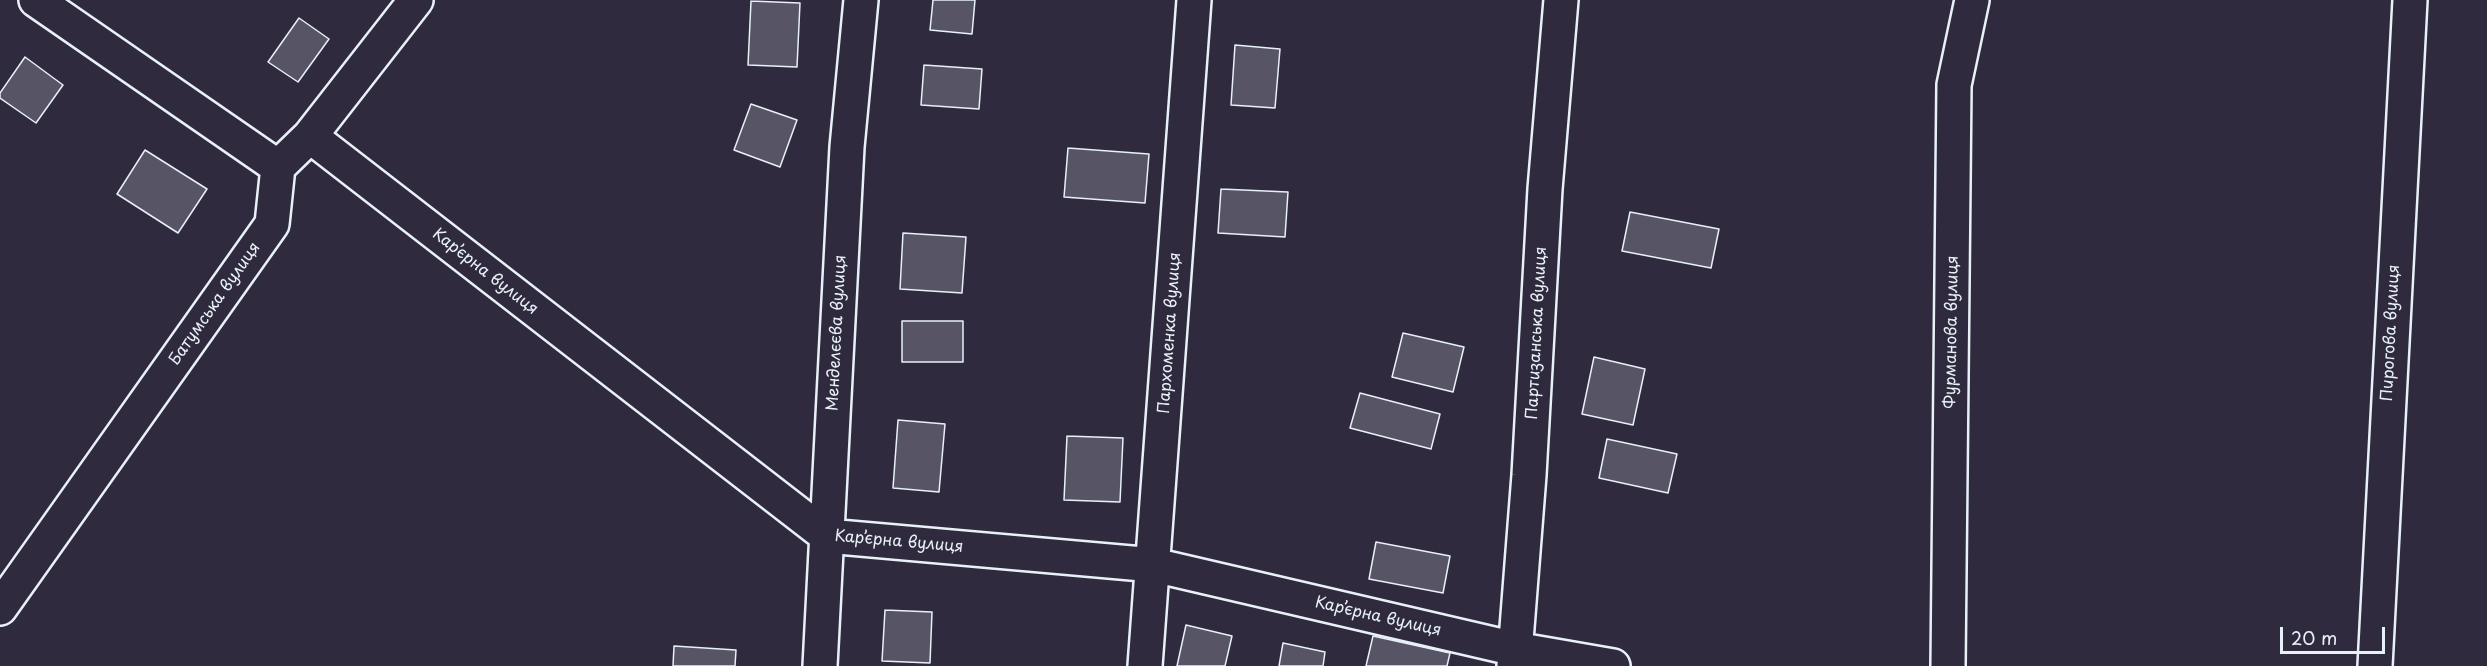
<!DOCTYPE html>
<html>
<head>
<meta charset="utf-8">
<style>
  body { margin:0 }
  #map { position:relative; width:2487px; height:666px; overflow:hidden; background:#2f2a3d; font-family:"Playpen Sans",sans-serif }
  canvas { display:block }
  .scale { position:absolute; left:2280px; top:627px; width:105px; height:27px; box-sizing:border-box; border:3px solid #e8f1f8; border-top:0; padding-left:8px; font-size:18px; line-height:21px; white-space:nowrap; color:#e8f1f8; -webkit-text-stroke:4px #2f2a3d; paint-order:stroke }
</style>
</head>
<body>
<div id="map">
<canvas width="2487" height="666"></canvas>
<div class="scale">20 m</div>
</div>
<script>
const context = document.querySelector('canvas').getContext('2d');
context.lineJoin = 'round';
function fillPath(path, color) { context.fillStyle = color; context.fill(path, 'evenodd'); }
const toPath = rows => new Path2D(rows.map(r => 'M' + r).join(''));
function trace(path, color, width, dash) { context.strokeStyle = color; context.lineWidth = width; context.lineCap = dash ? 'butt' : 'round'; context.setLineDash(dash || []); context.stroke(path); }
function drawText(font, color, halo, rows, align = 'center') {
  context.font = font + ' "Playpen Sans",sans-serif'; context.lineWidth = 6; context.setLineDash([]); context.textBaseline = 'middle'; context.strokeStyle = halo; context.fillStyle = color; for (const [text, x, y, turn = 0] of rows) {
    context.save(); context.translate(x, y); context.rotate((+turn || 0) * Math.PI / 180); context.textAlign = isNaN(turn) ? turn : align; if (halo) context.strokeText(text, 0, 0); context.fillText(text, 0, 0); context.restore();
  }
}
const building = toPath([
  [933,0,975,0,972,34,930,30,933,0],
  [751,1,800,3,797,67,748,65,751,1],
  [299,18,329,39,298,82,268,62,299,18],
  [1235,45,1280,49,1275,108,1231,105,1235,45],
  [25,57,63,85,36,123,0,98,0,93,25,57],
  [924,65,982,69,979,109,921,105,924,65],
  [751,104,797,120,780,167,734,150,751,104],
  [1068,148,1149,154,1145,203,1064,197,1068,148],
  [145,150,207,189,178,233,117,194,145,150],
  [1221,189,1288,192,1285,237,1218,233,1221,189],
  [1630,212,1719,229,1711,268,1622,251,1630,212],
  [903,233,966,237,962,293,900,289,903,233],
  [902,321,963,321,963,362,902,362,902,321],
  [1403,333,1464,347,1453,392,1392,377,1403,333],
  [1594,357,1645,369,1633,425,1582,414,1594,357],
  [1360,393,1440,414,1431,449,1350,428,1360,393],
  [898,420,945,424,939,492,893,488,898,420],
  [1067,436,1123,438,1120,502,1064,500,1067,436],
  [1607,439,1677,454,1668,493,1599,478,1607,439],
  [1376,542,1450,556,1443,593,1369,579,1376,542],
  [885,610,932,612,930,663,882,661,885,610],
  [1186,625,1232,636,1225,666,1177,666,1186,625],
  [1373,636,1450,653,1447,666,1366,666,1373,636],
  [1283,643,1325,652,1323,666,1279,666,1283,643],
  [674,646,736,650,735,666,673,666,674,646]
]);
const street = toPath([
  [36,0,278,167],
  [310,136,827,536,1154,565,1515,649,1613,666],
  [0,608,272,224,278,167,310,136,416,0],
  [820,666,847,147,861,0],
  [1145,666,1194,0],
  [1514,666,1529,475,1545,189,1561,0],
  [1948,666,1954,85,1972,0],
  [2375,666,2410,0]
]);
const streetNames = [
  ["Кар’єрна вулиця",485,272,38],
  ["Батумська вулиця",215,304,-55],
  ["Фурманова вулиця",1952,332,-89],
  ["Менделєєва вулиця",837,333,-87],
  ["Пархоменка вулиця",1170,333,-86],
  ["Партизанська вулиця",1537,333,-87],
  ["Пирогова вулиця",2391,333,-87],
  ["Кар’єрна вулиця",899,542,5],
  ["Кар’єрна вулиця",1378,617,13]
];
fillPath(building, '#575565');
trace(building, '#e8f1f8', 1.5);
trace(street, '#e8f1f8', 38);
trace(street, '#2f2a3d', 33);
drawText('16px', '#e8f1f8', '#2f2a3d', streetNames);
</script>
</body>
</html>
